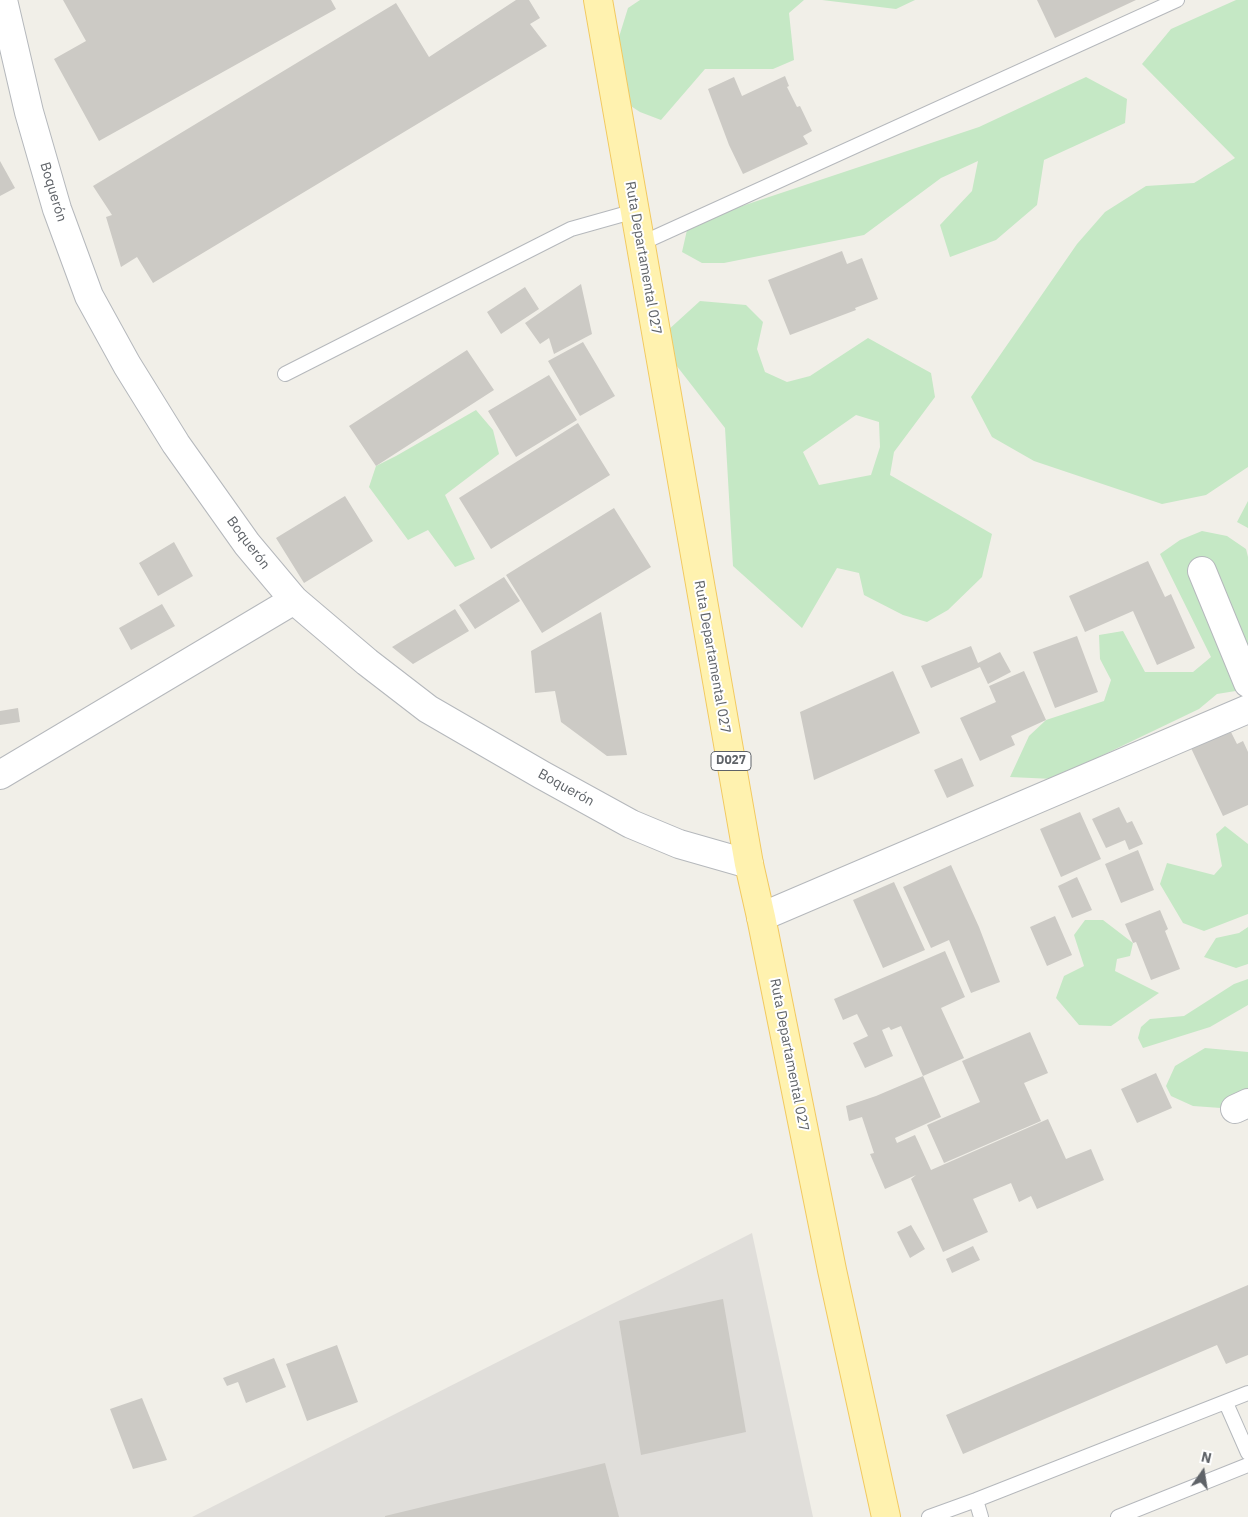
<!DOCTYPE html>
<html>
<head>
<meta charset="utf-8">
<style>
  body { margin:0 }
  #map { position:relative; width:1248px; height:1517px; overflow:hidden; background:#f1efe8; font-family:"IBM Plex Sans",sans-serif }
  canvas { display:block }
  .north { position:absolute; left:1178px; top:1447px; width:50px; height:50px; -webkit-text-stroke:4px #fff; paint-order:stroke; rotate:13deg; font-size:14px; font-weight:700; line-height:20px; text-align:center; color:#5f6368 }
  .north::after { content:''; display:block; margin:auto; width:18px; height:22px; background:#5f6368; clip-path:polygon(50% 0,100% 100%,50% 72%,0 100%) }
</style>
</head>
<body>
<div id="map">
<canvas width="1248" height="1517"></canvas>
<div class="north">N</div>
</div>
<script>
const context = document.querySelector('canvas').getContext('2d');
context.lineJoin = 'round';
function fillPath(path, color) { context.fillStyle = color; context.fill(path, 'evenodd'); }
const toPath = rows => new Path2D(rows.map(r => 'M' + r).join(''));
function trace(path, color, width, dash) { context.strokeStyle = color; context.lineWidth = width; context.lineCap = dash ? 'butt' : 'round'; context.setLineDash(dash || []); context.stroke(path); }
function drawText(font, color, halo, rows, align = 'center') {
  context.font = font + ' "IBM Plex Sans",sans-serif'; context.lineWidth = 4; context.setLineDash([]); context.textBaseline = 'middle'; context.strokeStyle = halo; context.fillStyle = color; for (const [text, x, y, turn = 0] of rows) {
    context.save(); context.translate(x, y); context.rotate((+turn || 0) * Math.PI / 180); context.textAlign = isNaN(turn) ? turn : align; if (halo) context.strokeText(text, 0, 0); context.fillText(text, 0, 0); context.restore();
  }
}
const industrial = toPath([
  [752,1233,813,1517,192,1517]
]);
const green = toPath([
  [640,0,804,0,789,13,794,60,773,69,705,69,661,120,640,112,620,99,614,53,628,8],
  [822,0,915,0,896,9],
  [1236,0,1248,0,1248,467,1206,495,1162,504,1034,461,992,437,971,397,1077,244,1105,212,1146,186,1194,183,1235,158,1142,64,1171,29],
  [1086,77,1127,99,1125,123,1044,160,1037,205,996,240,950,257,940,225,972,191,978,161,941,178,864,235,724,263,702,263,682,252,687,230,730,210,979,127],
  [700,301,746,305,763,322,757,349,765,372,787,382,810,376,868,338,931,373,935,397,894,452,890,475,992,534,982,577,948,610,927,622,903,615,864,595,859,573,837,568,802,628,733,566,725,428,669,356,667,331],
  [856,415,879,422,880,447,871,475,819,485,803,452],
  [476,410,493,430,499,454,445,495,475,559,455,567,428,530,408,540,369,487,376,466,396,456],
  [1248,501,1248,528,1237,522],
  [1202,531,1227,536,1246,549,1248,557,1248,689,1217,694,1199,709,1053,779,1010,777,1029,736,1046,720,1104,701,1111,680,1100,659,1099,635,1123,631,1145,672,1193,672,1211,657,1160,554,1180,540],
  [1225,826,1248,844,1248,914,1204,931,1183,923,1160,884,1167,863,1214,875,1222,866,1216,834],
  [1085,920,1103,920,1133,943,1130,956,1117,959,1115,971,1159,993,1111,1026,1079,1025,1056,998,1064,976,1084,966,1074,935],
  [1248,927,1248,964,1236,968,1204,957,1216,938,1239,933],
  [1248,979,1248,1005,1210,1027,1143,1048,1138,1038,1141,1027,1150,1019,1184,1016,1234,984],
  [1205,1048,1248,1052,1248,1106,1235,1109,1193,1106,1171,1096,1166,1086,1175,1066]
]);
const building = toPath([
  [63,0,331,0,336,9,99,141,54,59,86,41],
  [516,0,529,0,540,18,530,24,547,46,153,283,137,257,121,267,106,217,112,215,93,186,396,3,429,57],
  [1037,0,1136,0,1055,38],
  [785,76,789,86,787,87,797,107,800,106,812,131,803,136,808,144,743,174,729,145,708,89,734,77,742,96],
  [0,161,15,188,0,196],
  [842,251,847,264,862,258,878,299,855,308,856,310,790,335,768,280],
  [581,284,592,334,554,354,549,338,540,344,525,323],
  [525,287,539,309,501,334,487,312],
  [583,342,615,396,580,416,548,361],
  [467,350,494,390,376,466,349,426],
  [549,375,577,420,516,457,488,411],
  [578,423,610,475,491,549,459,498],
  [345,496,373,541,304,583,276,538],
  [614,508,651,567,542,633,506,575],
  [174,542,193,576,158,596,139,563],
  [1148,561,1165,597,1171,594,1195,648,1157,665,1133,611,1085,632,1069,596],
  [504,577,520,601,475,629,459,605],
  [162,604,175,626,131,650,119,628],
  [455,609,469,631,413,664,392,647],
  [601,612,627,755,607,756,561,722,555,691,535,693,531,651],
  [1077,636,1098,692,1055,708,1033,652],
  [971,646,978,663,1000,652,1011,672,988,684,980,667,931,688,921,666],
  [893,671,920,733,814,780,800,712],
  [1024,671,1046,720,1011,736,1015,745,980,761,960,718,996,702,989,686],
  [18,708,20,722,0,725,0,711],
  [1230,730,1237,744,1243,741,1248,752,1248,805,1223,816,1191,748],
  [962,758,974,786,947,798,934,770],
  [1119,807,1127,823,1132,821,1143,844,1129,850,1125,840,1106,848,1092,819],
  [1080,812,1101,859,1061,877,1040,829],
  [1138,850,1154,890,1121,903,1105,864],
  [951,865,979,927,1000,982,971,993,949,940,931,948,903,887],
  [1077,877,1092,910,1072,918,1058,886],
  [894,882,925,950,883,968,853,900],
  [1160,910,1168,929,1165,931,1180,969,1151,980,1136,942,1133,943,1125,924],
  [1055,916,1072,955,1047,966,1030,927],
  [945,951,965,997,941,1008,964,1058,923,1076,901,1026,891,1030,889,1027,882,1030,893,1056,865,1068,853,1043,868,1036,857,1014,843,1020,834,999],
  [1030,1032,1048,1073,1024,1083,1041,1121,944,1163,927,1125,980,1102,962,1061],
  [1156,1073,1172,1108,1137,1123,1121,1089],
  [923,1076,941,1117,895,1138,897,1143,915,1135,931,1170,1048,1119,1066,1159,1091,1149,1104,1180,1037,1209,1031,1196,1019,1202,1011,1183,973,1199,988,1232,943,1252,911,1179,916,1175,885,1189,870,1154,874,1153,862,1117,849,1121,846,1106,876,1096],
  [911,1225,925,1249,910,1258,897,1232],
  [973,1246,980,1260,952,1273,946,1259],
  [1248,1285,1248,1355,1226,1364,1217,1345,963,1454,946,1415],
  [723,1299,746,1432,641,1455,619,1321],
  [337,1345,358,1402,307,1421,286,1364],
  [274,1358,286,1387,246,1403,238,1382,227,1386,223,1378],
  [142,1398,167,1460,133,1469,110,1409],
  [605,1463,619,1517,385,1517,385,1516]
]);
const service = toPath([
  [640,242,653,238,1177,0],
  [285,374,571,229,635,211],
  [1226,1403,1248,1453],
  [976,1500,981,1517],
  [929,1517,976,1500,1248,1393],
  [1118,1517,1248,1465]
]);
const minor = toPath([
  [1202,571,1248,683],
  [0,775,294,600],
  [761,917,1248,709],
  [1235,1109,1248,1103]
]);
const tertiary = toPath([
  [3,0,29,112,57,209,89,296,127,365,176,444,247,544,294,600,367,662,428,709,542,775,631,824,679,844,749,864]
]);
const primary = toPath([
  [598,0,749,864,761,917,832,1270,886,1517]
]);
const shields = [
  [731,761,40]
];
const shieldNames = [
  ["D027",731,761]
];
const streetNames = [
  ["Boquerón",53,192,73],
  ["Ruta Departamental 027",643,258,80],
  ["Boquerón",248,543,53],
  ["Ruta Departamental 027",712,657,80],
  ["Boquerón",566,788,29],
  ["Ruta Departamental 027",789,1055,79]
];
fillPath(industrial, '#e0deda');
fillPath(green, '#c5e8c5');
fillPath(building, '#cccac5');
trace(service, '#b5b8bc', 16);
trace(minor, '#b5b8bc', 30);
trace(tertiary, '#b5b8bc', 30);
trace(primary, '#f2c960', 30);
trace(service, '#fff', 14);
trace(minor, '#fff', 28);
trace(tertiary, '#fff', 28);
trace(primary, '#fff2af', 28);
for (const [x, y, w] of shields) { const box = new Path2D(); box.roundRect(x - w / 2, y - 9.5, w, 19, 4); context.fillStyle = '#fff'; context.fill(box); trace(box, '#5f6368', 1); }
drawText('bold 12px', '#5f6368', null, shieldNames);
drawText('14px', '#5f6368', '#fff', streetNames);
</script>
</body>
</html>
